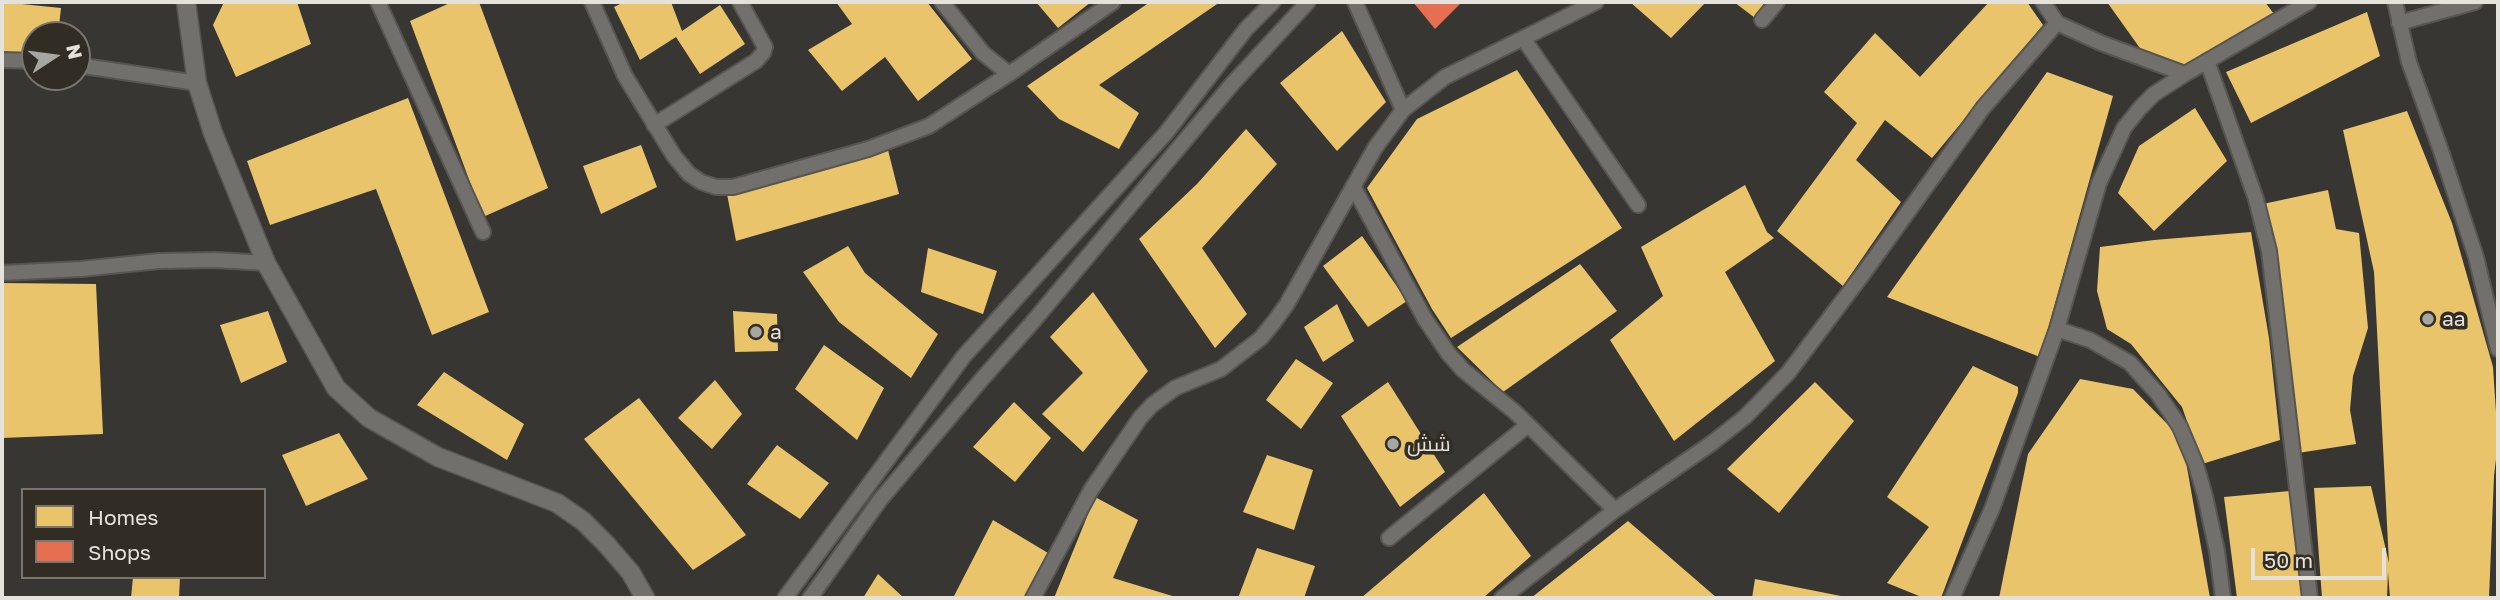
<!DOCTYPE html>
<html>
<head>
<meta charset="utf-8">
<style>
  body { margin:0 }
  #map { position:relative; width:2500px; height:600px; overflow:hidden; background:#383632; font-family:"Golos Text",sans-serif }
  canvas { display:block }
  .frame { position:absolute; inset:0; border:4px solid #e5e2dc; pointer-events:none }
  .legend { position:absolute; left:21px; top:488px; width:245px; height:91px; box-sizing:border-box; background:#322d24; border:2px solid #7a756e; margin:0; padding:9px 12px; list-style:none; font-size:21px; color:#e5e2dc }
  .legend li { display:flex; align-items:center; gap:14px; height:35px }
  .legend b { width:35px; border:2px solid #7a756e }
  .north { position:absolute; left:21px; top:21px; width:70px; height:70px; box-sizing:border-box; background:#322d24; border:2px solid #7a756e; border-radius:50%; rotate:77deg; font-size:19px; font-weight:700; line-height:28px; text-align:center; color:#e5e2dc }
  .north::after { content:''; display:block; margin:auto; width:24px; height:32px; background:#a8a6a0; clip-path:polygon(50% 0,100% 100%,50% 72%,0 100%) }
  .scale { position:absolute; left:2251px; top:548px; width:135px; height:32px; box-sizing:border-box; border:4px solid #e5e2dc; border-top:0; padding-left:9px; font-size:21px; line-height:24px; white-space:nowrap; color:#e5e2dc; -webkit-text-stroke:5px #322d24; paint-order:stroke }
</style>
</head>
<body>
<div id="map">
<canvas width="2500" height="600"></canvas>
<div class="frame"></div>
<ul class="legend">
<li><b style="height:19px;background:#e9c46a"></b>Homes</li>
<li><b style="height:19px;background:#e76f51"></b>Shops</li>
</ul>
<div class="north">N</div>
<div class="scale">50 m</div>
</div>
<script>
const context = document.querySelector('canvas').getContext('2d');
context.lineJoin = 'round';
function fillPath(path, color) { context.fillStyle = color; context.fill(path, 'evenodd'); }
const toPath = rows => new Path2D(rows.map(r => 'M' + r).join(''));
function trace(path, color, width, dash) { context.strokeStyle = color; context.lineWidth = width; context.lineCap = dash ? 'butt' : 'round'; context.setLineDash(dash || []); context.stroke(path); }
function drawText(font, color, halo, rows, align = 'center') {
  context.font = font + ' "Golos Text",Cairo,sans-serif'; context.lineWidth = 7; context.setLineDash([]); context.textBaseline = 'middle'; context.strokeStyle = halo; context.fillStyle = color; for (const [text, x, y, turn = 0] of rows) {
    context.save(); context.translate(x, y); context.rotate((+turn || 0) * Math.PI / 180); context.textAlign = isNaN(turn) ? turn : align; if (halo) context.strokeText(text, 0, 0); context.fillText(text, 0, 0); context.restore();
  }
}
const homes = toPath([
  [2,2,61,8,58,35,35,35,35,56,2,53],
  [224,2,297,2,311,44,236,77,213,25],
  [452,2,479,2,548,188,483,217,410,21],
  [624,2,671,2,682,31,720,5,745,44,700,74,676,37,640,60,614,7],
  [836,2,927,2,972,59,918,101,885,57,842,91,808,50,852,24],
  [1036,2,1091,2,1058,28],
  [1150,2,1220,2,1099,85,1139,113,1119,149,1059,119,1027,86],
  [1630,2,1706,2,1671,38],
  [1734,2,1765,2,1755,18],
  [1989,2,2027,2,2043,25,1932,158,1885,120,1856,160,1901,202,1843,286,1777,231,1857,123,1824,92,1875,33,1920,77],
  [2107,2,2265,2,2274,14,2185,68,2142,51],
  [2367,12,2380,56,2251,123,2226,72],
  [1342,31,1386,102,1337,151,1280,83],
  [1517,70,1622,228,1451,338,1432,309,1367,188,1417,119],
  [2047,72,2113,96,2040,357,1887,297],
  [408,98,489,312,432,335,376,189,270,225,247,161],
  [2195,108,2227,161,2154,231,2118,193,2139,146],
  [2407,111,2452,223,2493,367,2498,442,2494,476,2489,598,2390,598,2388,572,2387,598,2322,598,2314,488,2371,486,2389,563,2374,272,2343,130],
  [1246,129,1277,164,1202,248,1247,314,1215,348,1139,239,1197,184],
  [641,145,657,187,601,214,583,166],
  [888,150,899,194,736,241,727,194],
  [1745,185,1767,232,1774,238,1725,272,1775,361,1674,441,1610,340,1663,296,1641,247],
  [2328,190,2336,229,2359,233,2368,328,2353,376,2350,410,2356,444,2298,453,2263,204],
  [2251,232,2269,338,2280,440,2202,464,2182,407,2131,344,2107,329,2097,291,2100,247,2154,240],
  [1362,236,1407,301,1368,327,1323,266],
  [848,246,865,273,938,334,911,378,839,322,803,272],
  [928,248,997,271,983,314,921,292],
  [1580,264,1617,311,1503,392,1457,347],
  [2,283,96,284,103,434,2,438],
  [1093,292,1148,371,1083,452,1042,414,1083,373,1050,337],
  [1337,304,1354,341,1323,362,1304,327],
  [268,311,287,362,241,383,220,325],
  [733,311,777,314,778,351,735,352],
  [824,345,884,388,857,440,795,389],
  [1296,359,1333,383,1301,429,1266,400],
  [1973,366,2018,387,2018,393,1941,598,1924,598,1887,583,1929,527,1887,497],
  [444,372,524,424,507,460,417,405],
  [2080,379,2133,389,2182,439,2210,598,1999,598,2028,454],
  [715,380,742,414,712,449,678,418],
  [1388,382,1445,472,1400,507,1341,416],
  [1815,382,1854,421,1779,513,1727,469],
  [639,398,746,535,693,570,584,439],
  [1014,402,1051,438,1015,482,973,447],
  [339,433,368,479,306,506,282,455],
  [777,445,829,483,800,519,747,484],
  [1267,455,1313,470,1294,530,1243,512],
  [2290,491,2303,598,2237,598,2224,497],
  [1484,493,1531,556,1483,598,1361,598],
  [1095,497,1138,520,1113,578,1179,598,1054,598],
  [993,520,1048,553,1026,598,953,598],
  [1628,521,1717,598,1531,598],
  [1257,548,1315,566,1304,598,1238,598],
  [878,574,904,598,863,598],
  [133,577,180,577,179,598,131,598],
  [1755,579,1846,597,1846,598,1752,598]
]);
const shops = toPath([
  [1413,2,1462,2,1435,29]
]);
const minor = toPath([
  [378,2,483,232],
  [592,2,625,76,674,156,689,174,701,182,716,187,733,187,868,149,929,126,1009,74],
  [942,2,983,53,1009,74,1113,2],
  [1355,2,1403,110],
  [2043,2,2057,23],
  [2395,2,2409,62,2440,148,2476,257,2498,349],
  [1762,20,1777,2],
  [2399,23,2475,2],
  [1523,38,1638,205],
  [2,60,35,61],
  [2207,61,2256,199,2269,251,2310,598],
  [77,65,197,83],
  [654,125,756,61,763,53,765,47,740,2],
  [1353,186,1425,319,1448,353,1463,370,1515,412,1615,510],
  [2,273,81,269,159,261,215,260,266,263],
  [2057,329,2090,340,2130,363,2158,394,2180,427,2196,465,2205,496,2217,551,2223,598],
  [1389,538,1528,425],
  [785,598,964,356,1166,133,1246,29,1273,2],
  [810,598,880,500,982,379,1031,324,1233,83,1308,2],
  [1033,598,1091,490,1140,418,1152,405,1175,388,1221,369,1261,338,1274,322,1287,304,1375,148,1403,110,1445,77,1596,2],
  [1502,598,1615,510,1712,443,1745,417,1788,373,1863,274,1983,108,2057,23,2101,43,2185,74],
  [1952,598,1992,509,2057,329,2099,183,2124,128,2140,108,2154,94,2185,74,2309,2]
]);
const tertiary = toPath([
  [186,2,197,83,213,133,266,263,336,388,369,418,438,457,557,503,583,521,607,545,631,573,645,598]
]);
const markers = [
  [2428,319,7,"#a8a6a0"],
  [756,332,7,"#a8a6a0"],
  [1393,444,7,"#a8a6a0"]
];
const poiNames = [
  ["aa",2442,319],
  ["a",770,332],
  ["شش",1407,444]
];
fillPath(homes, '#e9c46a');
fillPath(shops, '#e76f51');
trace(minor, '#575551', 18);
trace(tertiary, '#575551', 21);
trace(minor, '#72706d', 14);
trace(tertiary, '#72706d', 18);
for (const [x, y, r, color] of markers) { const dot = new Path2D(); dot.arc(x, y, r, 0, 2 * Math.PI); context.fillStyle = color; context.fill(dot); trace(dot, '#322d24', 2.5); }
drawText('21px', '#e5e2dc', '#322d24', poiNames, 'left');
</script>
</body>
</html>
